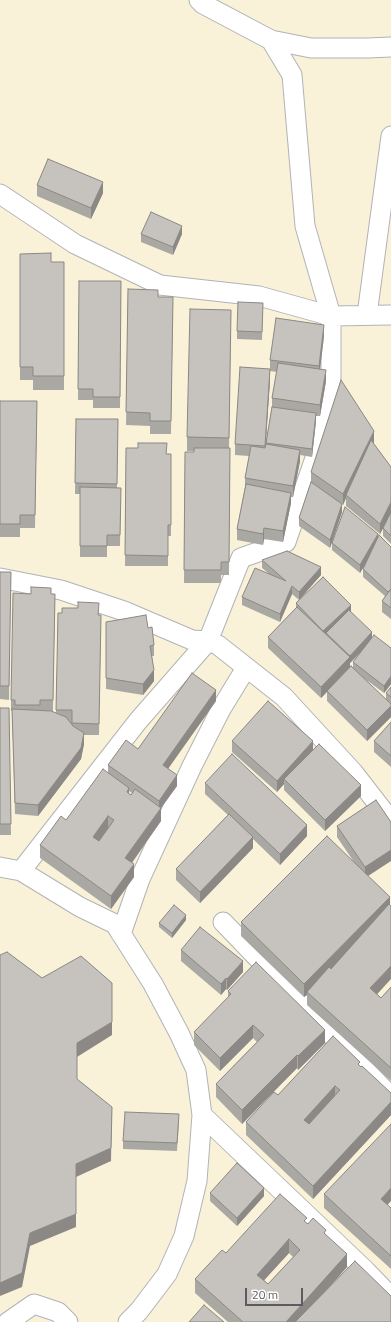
<!DOCTYPE html>
<html>
<head>
<meta charset="utf-8">
<style>
  body { margin:0 }
  #map { position:relative; width:391px; height:1322px; overflow:hidden; background:#eae9e1; font-family:"Titillium Web",sans-serif }
  canvas { display:block }
  .scale { position:absolute; left:245px; top:1288px; width:58px; height:18px; box-sizing:border-box; border:2px solid #5a5c60; border-top:0; padding-left:5px; font-size:12px; line-height:14px; white-space:nowrap; color:#5a5c60; -webkit-text-stroke:3px #fff; paint-order:stroke }
</style>
</head>
<body>
<div id="map">
<canvas width="391" height="1322"></canvas>
<div class="scale">20 m</div>
</div>
<script>
const context = document.querySelector('canvas').getContext('2d');
context.lineJoin = 'round';
function fillPath(path, color) { context.fillStyle = color; context.fill(path, 'evenodd'); }
const toPath = rows => new Path2D(rows.map(r => 'M' + r).join(''));
function trace(path, color, width, dash) { context.strokeStyle = color; context.lineWidth = width; context.lineCap = dash ? 'butt' : 'round'; context.setLineDash(dash || []); context.stroke(path); }
const commercial = toPath([
  [0,0,391,0,391,1322,0,1322]
]);
const minor = toPath([
  [199,0,203,4,271,40,311,48,368,48,391,47],
  [0,194,75,244,160,285,259,296,331,316,391,315],
  [367,315,391,136],
  [0,578,61,590,124,611,192,640,208,641,218,645,284,697,353,772,391,821],
  [0,867,21,871,80,907,115,924,153,984,179,1033,196,1070,202,1115,197,1181,184,1236,167,1274,139,1311,128,1322],
  [21,871,138,721,208,641,241,558,286,542,315,458,331,378,331,316,305,226,292,75,271,40],
  [223,922,391,1097],
  [121,934,140,879,192,766,221,709,246,668],
  [202,1115,366,1271,391,1297],
  [8,1322,34,1304,58,1312,68,1322]
]);
const wall = toPath([
  [37,185,103,193,91,219,37,196],
  [141,234,182,234,173,255,141,242],
  [20,254,51,262,64,262,64,390,33,390,33,380,20,380],
  [79,281,121,281,120,408,93,408,93,400,78,400],
  [128,289,158,297,173,297,171,434,150,434,150,426,126,425],
  [231,310,229,448,230,448,229,575,221,575,221,583,184,583,185,452,194,452,194,451,187,451,187,437],
  [263,311,262,340,237,339,237,331],
  [324,336,320,369,326,381,320,416,316,416,316,421,312,457,300,455,300,461,293,497,291,497,291,503,283,542,264,539,263,545,237,540,237,529,245,487,245,478,249,456,235,455,235,444,270,369,270,360],
  [270,371,277,372,272,398,272,407,265,448,270,380],
  [0,401,37,401,35,528,20,528,20,537,0,537],
  [76,419,118,419,117,488,121,488,120,546,107,546,107,557,80,557,80,494,75,494],
  [374,442,373,443,391,467,391,544,383,536,383,528,380,534,346,506,346,498,343,505,336,500,342,512,330,548,299,526,299,518,311,482,311,472],
  [126,448,167,454,171,454,171,536,168,536,168,566,125,566],
  [378,537,391,547,391,619,382,612,382,601,385,596,363,577,363,569,366,563,360,573,332,550,332,543],
  [262,560,321,575,299,600,292,594,280,622,242,605,242,597,268,573,262,568],
  [0,572,11,572,9,700,0,699],
  [51,594,55,594,53,711,51,711,56,713,58,613,101,615,99,735,84,735,84,744,81,759,38,816,15,814,12,711,11,711,11,700],
  [296,603,351,612,372,638,391,648,391,684,384,693,365,679,386,700,386,693,391,687,391,717,367,741,327,701,327,692,321,698,268,648,268,637,296,608],
  [361,652,353,662,353,667,346,672,350,663],
  [106,622,148,628,154,645,154,656,152,656,154,681,143,695,106,689],
  [216,701,168,768,177,786,161,808,161,821,132,863,134,877,111,909,40,858,40,845,66,820,108,773,108,765,138,749],
  [129,791,132,793,131,795,129,794],
  [0,708,9,708,11,835,0,835],
  [391,722,391,767,374,752,374,741],
  [232,741,313,750,361,796,325,831,284,790,284,784,277,792,232,752],
  [205,783,307,836,280,865,253,839,253,848,200,903,176,880,176,869,228,815,205,794],
  [376,800,368,876,377,994,381,998,391,987,391,1081,307,1005,307,995,304,997,241,936,241,922,354,862,337,837,337,826],
  [186,920,172,938,159,927,159,923],
  [181,950,243,972,227,990,226,989,221,995,181,961],
  [228,991,325,1043,298,1070,297,1068,242,1124,216,1097,216,1084,257,1042,253,1038,220,1071,194,1045,194,1032,228,998],
  [360,1066,391,1093,391,1115,313,1199,246,1135,246,1122,278,1095],
  [179,1122,177,1151,123,1149,123,1141],
  [210,1193,264,1196,237,1226,210,1201],
  [324,1194,391,1208,391,1269,324,1208],
  [307,1223,326,1235,347,1267,320,1298,391,1322,228,1322,195,1293,195,1279,226,1253],
  [289,1253,293,1257,268,1284,264,1280]
]);
const shadedWall = toPath([
  [103,182,103,193,91,219,91,208],
  [182,226,182,234,173,255,173,247],
  [324,325,324,336,319,377,319,366],
  [270,369,270,380,265,457,265,446],
  [326,370,326,381,320,416,320,405],
  [316,413,316,421,312,457,312,449],
  [374,431,374,442,347,496,346,495,346,498,343,505,343,494],
  [300,450,300,461,293,497,293,486],
  [291,493,291,503,283,542,283,531],
  [391,502,391,513,380,534,380,524],
  [342,504,342,512,330,548,330,540],
  [264,528,264,539,263,545,263,534],
  [378,534,378,542,360,573,360,565],
  [321,567,321,575,299,600,299,592],
  [292,586,292,594,280,622,280,614],
  [351,605,351,613,326,633,326,636,323,639,323,631],
  [372,632,372,640,350,663,350,668,321,698,321,687],
  [154,670,154,681,143,695,143,684],
  [391,676,391,684,384,693,384,686],
  [216,690,216,701,163,776,163,765],
  [391,706,391,717,367,741,367,730],
  [84,733,84,744,81,759,38,816,38,805],
  [313,741,313,752,284,779,284,784,277,792,277,781],
  [177,775,177,786,161,808,161,821,125,872,125,858,159,811,159,801],
  [361,785,361,796,325,831,325,820],
  [129,788,129,801,127,792],
  [108,816,108,829,93,851,93,837],
  [307,825,307,836,280,865,280,854],
  [253,837,253,848,200,903,200,892],
  [391,850,391,861,365,878,365,867],
  [134,864,134,877,111,909,111,896],
  [390,897,390,911,309,993,307,992,307,995,304,997,304,984],
  [186,915,186,920,172,938,172,933],
  [243,961,243,972,227,990,227,979],
  [391,966,391,979,370,1002,370,988],
  [226,978,226,989,221,995,221,984],
  [112,1022,112,1035,77,1057,77,1043],
  [253,1025,253,1038,220,1071,220,1058],
  [325,1030,325,1043,298,1070,298,1056],
  [297,1055,297,1068,242,1124,242,1110],
  [335,1086,335,1099,304,1133,304,1120],
  [391,1102,391,1115,313,1199,313,1186],
  [112,1107,111,1161,76,1177,76,1164],
  [264,1188,264,1196,237,1226,237,1218],
  [391,1188,391,1201,381,1212,381,1199],
  [76,1214,76,1227,30,1246,22,1287,0,1296,0,1283,30,1233],
  [289,1239,289,1253,257,1288,257,1275],
  [347,1254,347,1267,298,1322,286,1322]
]);
const building = toPath([
  [48,159,103,182,91,208,37,185,48,159],
  [151,212,182,226,173,247,141,234,151,212],
  [51,253,51,262,64,262,64,376,33,376,33,367,20,367,20,254,51,253],
  [79,281,121,281,120,397,93,397,93,389,78,389,79,281],
  [128,289,158,290,158,297,173,297,171,421,150,421,150,413,126,412,128,289],
  [238,302,263,303,262,332,237,331,238,302],
  [190,309,231,310,229,438,187,437,190,309],
  [276,318,324,325,319,366,270,360,276,318],
  [278,363,326,370,320,405,272,398,278,363],
  [240,367,270,369,265,446,235,444,240,367],
  [341,380,374,431,343,494,311,472,341,380],
  [0,401,37,401,35,515,20,515,20,524,0,524,0,401],
  [272,407,316,413,312,449,266,443,272,407],
  [76,419,118,419,117,484,75,483,76,419],
  [371,440,391,467,391,502,380,524,346,495,371,440],
  [138,443,167,443,166,454,171,454,171,525,168,525,168,556,125,555,126,448,138,448,138,443],
  [266,444,300,450,293,486,245,478,251,446,265,448,266,444],
  [194,448,230,448,229,562,221,562,221,570,184,570,185,452,194,452,194,448],
  [311,482,342,504,330,540,299,518,311,482],
  [246,484,291,493,283,531,264,528,263,534,237,529,246,484],
  [80,487,121,488,120,535,107,535,107,546,80,546,80,487],
  [345,507,378,534,360,565,332,543,345,507],
  [391,512,391,536,383,528,391,512],
  [379,535,391,547,391,589,388,592,363,569,379,535],
  [287,551,321,567,299,592,292,586,280,614,242,597,255,568,286,581,262,560,287,551],
  [0,572,11,572,9,686,0,686,0,572],
  [323,577,351,605,323,631,296,603,323,577],
  [31,587,51,588,51,594,55,594,53,700,40,700,40,705,15,705,15,700,11,700,13,593,31,594,31,587],
  [391,589,391,608,382,601,391,589],
  [78,602,99,603,98,615,101,615,99,724,72,723,72,710,56,710,58,613,62,613,62,608,78,608,78,602],
  [297,607,350,657,321,687,268,637,297,607],
  [349,610,372,632,350,656,326,633,349,610],
  [146,615,148,628,152,627,154,645,150,646,154,670,143,684,106,678,106,622,146,615],
  [374,635,391,648,391,676,384,686,353,662,374,635],
  [351,666,391,704,391,706,367,730,327,691,351,666],
  [192,673,216,690,163,765,177,775,159,801,108,765,126,740,138,749,192,673],
  [391,687,391,697,386,693,391,687],
  [268,701,313,741,277,781,232,741,268,701],
  [0,708,9,708,11,824,0,824,0,708],
  [12,709,51,711,66,717,73,726,84,733,81,748,38,805,15,803,12,709],
  [391,722,391,756,374,741,391,722],
  [319,744,361,785,325,820,284,779,319,744],
  [232,754,307,825,280,854,205,783,232,754],
  [103,769,129,788,127,792,131,795,135,789,161,808,125,858,134,864,111,896,40,845,61,816,66,820,103,769],
  [108,816,114,820,99,841,93,837,108,816],
  [376,800,391,822,391,850,365,867,337,826,376,800],
  [229,814,253,837,200,892,176,869,229,814],
  [327,836,390,897,304,984,241,922,327,836],
  [389,904,391,906,391,966,370,988,381,998,391,987,391,1068,307,992,329,967,331,969,389,904],
  [174,905,186,915,172,933,159,923,174,905],
  [200,927,243,961,227,979,226,978,221,984,181,950,200,927],
  [7,952,42,978,81,956,112,983,112,1022,77,1043,77,1079,112,1107,111,1148,76,1164,76,1214,30,1233,22,1273,0,1283,0,955,7,952],
  [256,962,325,1030,298,1056,297,1055,242,1110,216,1084,264,1035,253,1025,220,1058,194,1032,231,994,228,991,256,962],
  [333,1036,360,1062,358,1064,361,1067,362,1066,391,1093,391,1102,313,1186,246,1122,274,1092,278,1095,333,1036],
  [335,1086,340,1090,309,1124,304,1120,335,1086],
  [125,1112,179,1114,177,1143,123,1141,125,1112],
  [391,1124,391,1188,381,1199,391,1208,391,1256,324,1194,391,1124],
  [237,1163,264,1188,237,1218,210,1193,237,1163],
  [280,1194,307,1218,304,1221,308,1224,313,1218,326,1230,324,1233,347,1254,286,1322,243,1322,195,1279,222,1250,226,1253,280,1194],
  [289,1239,300,1250,268,1284,257,1275,289,1239],
  [355,1261,391,1296,391,1322,295,1322,355,1261],
  [204,1305,224,1322,189,1322,204,1305]
]);
fillPath(commercial, '#f9f2d8');
trace(minor, '#b1b3b7', 21);
trace(minor, '#fff', 19);
fillPath(wall, '#aaa8a3');
fillPath(shadedWall, '#8b8885');
fillPath(building, '#c6c3be');
trace(building, '#8b8885', 1);
</script>
</body>
</html>
